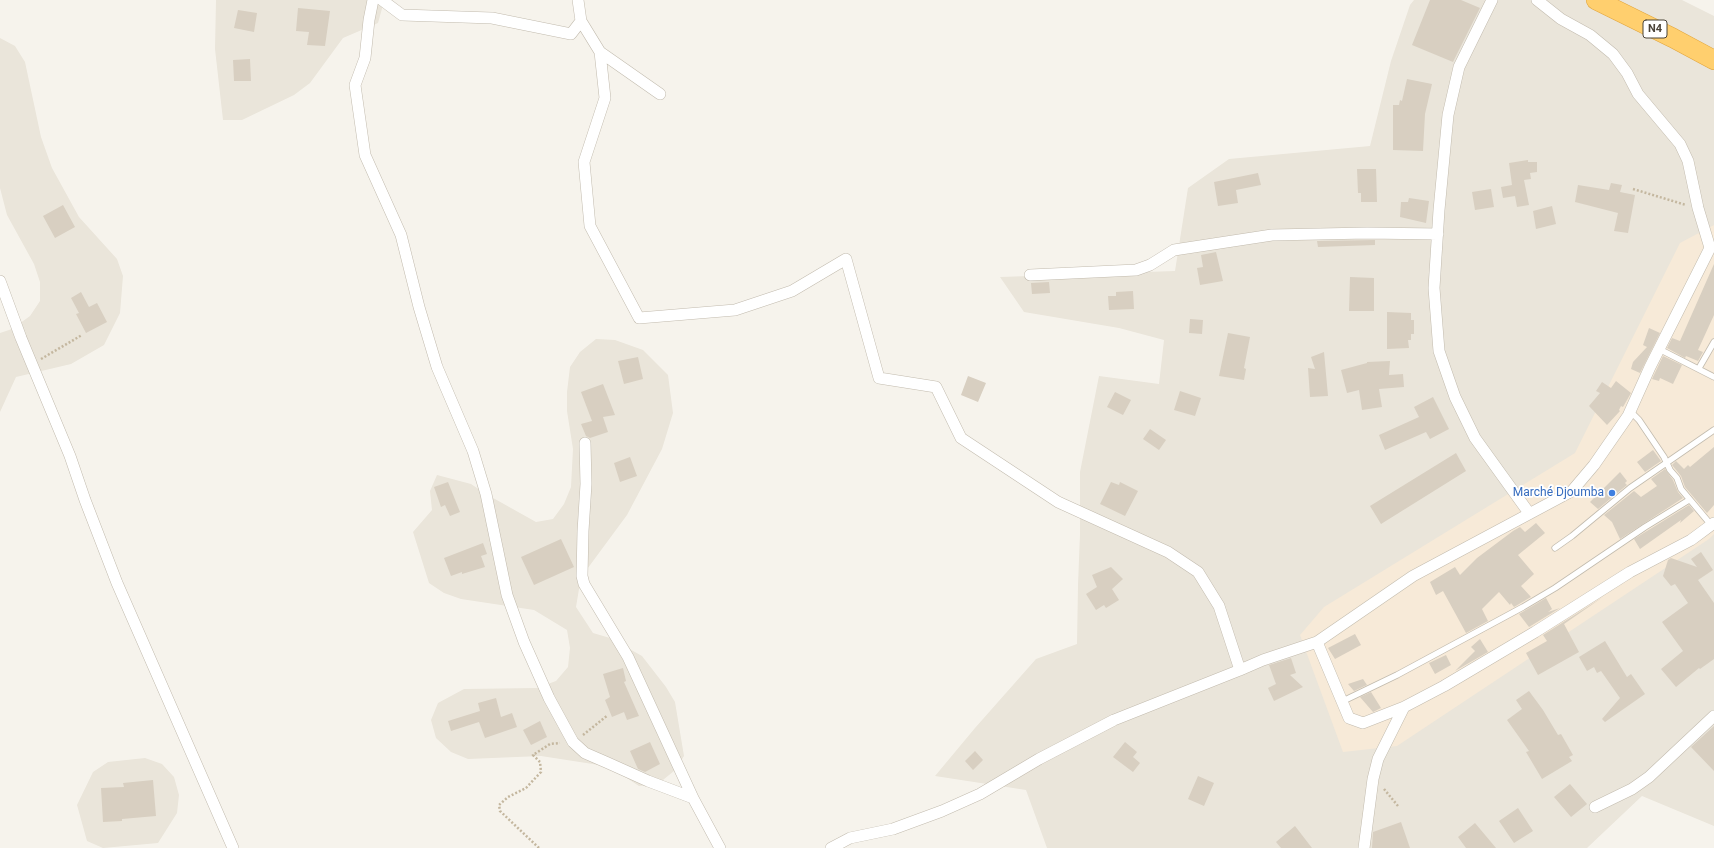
<!DOCTYPE html>
<html>
<head>
<meta charset="utf-8">
<style>
  body { margin:0 }
  canvas { display:block; background:#f6f3ec }
</style>
</head>
<body>
<canvas width="1714" height="848"></canvas>
<script>
const context = document.querySelector('canvas').getContext('2d');
context.lineJoin = 'round';
function fillPath(path, color) { context.fillStyle = color; context.fill(path, 'evenodd'); }
const toPath = rows => new Path2D(rows.map(r => 'M' + r).join(''));
function trace(path, color, width, dash) { context.strokeStyle = color; context.lineWidth = width; context.lineCap = dash ? 'butt' : 'round'; context.setLineDash(dash || []); context.stroke(path); }
function drawText(font, color, halo, rows, align = 'center') {
  context.font = font + ' Roboto,sans-serif'; context.lineWidth = 3.5; context.setLineDash([]); context.textBaseline = 'middle'; context.strokeStyle = halo; context.fillStyle = color; for (const [text, x, y, turn = 0] of rows) {
    context.save(); context.translate(x, y); context.rotate((+turn || 0) * Math.PI / 180); context.textAlign = isNaN(turn) ? turn : align; if (halo) context.strokeText(text, 0, 0); context.fillText(text, 0, 0); context.restore();
  }
}
const residential = toPath([
  [216,0,372,0,383,5,378,23,343,38,310,83,294,95,242,120,223,120,215,49],
  [1414,0,1682,0,1714,16,1714,826,1642,796,1587,848,1047,848,1026,790,935,776,975,728,1036,659,1077,644,1078,585,1080,534,1080,472,1099,376,1159,384,1164,340,1119,328,1024,312,1000,277,1175,271,1188,188,1229,159,1370,146,1391,61,1410,5],
  [0,38,15,46,25,62,41,137,52,168,79,217,117,259,123,276,120,313,104,345,71,364,16,377,0,412,0,333,12,329,30,316,40,301,40,282,34,264,7,215,0,188],
  [596,339,615,340,643,350,668,375,673,413,662,449,627,515,582,576,584,584,579,589,576,607,593,633,610,638,642,656,666,687,675,702,684,756,674,771,658,784,639,786,619,773,599,765,541,756,468,759,451,752,436,738,431,720,438,703,464,689,537,688,556,681,568,667,570,648,567,630,534,610,461,599,444,593,429,583,413,532,432,510,430,491,437,475,471,484,486,494,536,522,553,519,564,504,571,487,573,449,567,411,567,392,570,367,580,352],
  [145,758,162,764,174,777,179,795,177,813,158,843,103,848,87,841,77,805,93,772,108,762]
]);
const commercial = toPath([
  [1714,225,1714,534,1709,539,1397,746,1343,752,1300,635,1324,607,1575,453,1680,243]
]);
const building = toPath([
  [1430,0,1461,0,1480,8,1453,62,1412,45],
  [298,8,330,11,325,46,307,45,309,32,296,31],
  [238,10,257,13,254,32,234,28],
  [250,59,251,81,234,81,233,60],
  [1407,79,1432,84,1425,114,1423,151,1393,150,1393,105,1399,105,1400,100,1402,101],
  [1528,160,1528,162,1537,162,1537,172,1530,173,1531,179,1524,180,1529,205,1517,207,1515,196,1503,198,1501,187,1512,185,1509,163],
  [1357,169,1376,169,1377,202,1361,202,1361,193,1358,193],
  [1258,173,1261,185,1236,190,1238,203,1218,206,1214,182],
  [1611,183,1622,185,1620,192,1635,195,1628,233,1614,231,1618,213,1575,202,1578,185,1609,190],
  [1491,189,1494,207,1475,210,1472,192],
  [1409,198,1429,201,1426,223,1400,217,1401,202,1408,202],
  [63,205,75,227,55,238,43,216],
  [1552,206,1556,224,1536,229,1533,211],
  [1375,240,1375,245,1318,247,1317,241],
  [1216,252,1223,281,1200,285,1197,268,1203,267,1201,255],
  [1714,264,1714,315,1698,350,1703,352,1698,361,1686,356,1685,358,1667,348,1672,338,1680,341],
  [1350,277,1374,278,1374,311,1349,311],
  [1049,282,1050,293,1032,294,1031,283],
  [1133,291,1134,309,1109,310,1108,296,1116,296,1116,292],
  [81,292,89,307,97,303,107,322,86,333,76,314,79,313,71,298],
  [1387,312,1411,313,1411,320,1414,320,1414,334,1411,334,1411,340,1408,340,1409,348,1387,349],
  [1190,319,1203,320,1202,334,1189,333],
  [1649,328,1660,333,1640,373,1631,369,1633,362,1647,347,1643,345],
  [1228,333,1250,337,1244,368,1246,369,1244,380,1219,376],
  [1324,352,1328,396,1310,397,1308,368,1315,369,1311,357],
  [1663,356,1682,365,1673,384,1660,378,1659,381,1652,379],
  [638,357,643,379,624,384,618,361],
  [1390,361,1389,375,1403,374,1404,387,1379,389,1382,407,1362,410,1359,390,1347,393,1341,370,1367,363,1367,362],
  [968,376,986,383,978,402,961,395],
  [1616,381,1631,393,1623,407,1621,406,1619,410,1620,411,1607,425,1589,406,1600,393,1596,391,1602,382,1611,388],
  [603,384,615,415,603,417,608,432,590,438,586,436,581,424,592,421,581,392],
  [1180,391,1201,398,1195,416,1174,410],
  [1115,392,1131,400,1123,415,1107,407],
  [1433,397,1449,429,1430,439,1426,432,1385,450,1379,435,1419,417,1414,407],
  [1150,429,1166,440,1159,450,1143,439],
  [1714,447,1714,505,1707,513,1685,487,1681,476,1672,465,1676,461,1684,469,1688,465,1690,467],
  [1653,450,1661,461,1645,472,1637,462],
  [1456,453,1466,471,1381,524,1370,506],
  [630,457,637,476,620,482,614,463],
  [1665,469,1673,480,1678,492,1683,498,1620,539,1612,522,1604,515,1634,491,1641,497,1657,486,1651,479],
  [1620,472,1627,481,1625,483,1627,485,1598,509,1590,502],
  [448,482,460,512,450,516,445,505,441,507,434,487],
  [1111,482,1119,485,1120,482,1138,491,1125,516,1100,504],
  [1689,505,1694,511,1680,523,1681,520,1640,549,1634,539],
  [1536,523,1545,533,1518,555,1534,574,1521,586,1531,597,1514,607,1511,603,1510,605,1499,592,1482,609,1488,621,1466,633,1443,591,1436,595,1430,582,1455,567,1460,575,1477,558,1513,531,1520,527,1525,532],
  [561,539,574,567,534,585,521,557],
  [483,543,487,554,481,556,485,567,462,574,462,572,451,576,444,558],
  [1701,552,1713,570,1698,580,1714,603,1714,659,1700,669,1699,668,1676,687,1661,669,1683,651,1662,622,1688,603,1675,584,1671,586,1663,576,1668,560,1671,558,1697,567,1691,559],
  [1111,567,1123,579,1112,589,1119,600,1106,608,1104,605,1096,610,1086,594,1097,587,1092,575],
  [1603,597,1564,624,1579,652,1538,675,1526,653,1547,641,1543,635],
  [1546,598,1552,609,1548,612,1560,608,1529,627,1519,614],
  [1355,634,1361,645,1335,659,1328,648],
  [1480,639,1488,652,1455,671,1475,651,1471,647],
  [1605,641,1627,677,1631,674,1645,694,1605,722,1602,719,1620,698,1601,671,1597,673,1594,667,1587,671,1579,657],
  [1446,655,1451,665,1435,674,1429,663],
  [1291,658,1296,673,1290,675,1303,687,1274,701,1268,688,1276,684,1269,665],
  [623,668,626,681,624,682,639,716,627,720,624,712,612,717,605,700,610,697,603,674],
  [1363,679,1367,685,1354,691,1348,684],
  [1529,691,1543,710,1558,735,1561,734,1573,755,1569,757,1572,761,1542,779,1526,752,1529,751,1507,720,1522,709,1516,700],
  [1371,692,1381,708,1373,712,1360,697],
  [496,698,501,717,512,713,517,727,485,738,479,722,451,731,448,721,480,711,478,703],
  [540,721,547,737,531,745,523,730],
  [1714,726,1714,771,1691,747],
  [650,742,660,764,645,772,638,769,630,751],
  [1125,742,1137,752,1133,757,1140,763,1133,772,1113,757],
  [975,751,983,760,973,770,965,761],
  [1198,776,1214,783,1204,806,1188,799],
  [153,780,156,816,122,819,122,821,103,822,101,788,124,787,123,783],
  [1570,784,1587,804,1571,817,1554,797],
  [1518,808,1533,831,1514,843,1499,821],
  [1401,822,1410,848,1372,848,1373,832],
  [1475,823,1496,848,1466,848,1458,837],
  [1295,826,1312,848,1281,848,1276,842]
]);
const path = toPath([
  [1633,189,1686,205],
  [41,359,82,335],
  [583,735,608,715],
  [1384,789,1398,806],
  [539,848,500,811,499,805,508,797,526,788,541,772,540,762,533,755,550,744,560,743]
]);
const lane = toPath([
  [1659,349,1714,377],
  [1699,368,1714,342],
  [1630,411,1639,420,1664,457,1670,470,1677,478,1681,489,1712,526],
  [1555,548,1572,536,1630,488,1714,430],
  [1341,702,1397,675,1523,607,1555,588,1645,527,1689,500]
]);
const street = toPath([
  [373,0,369,20,365,58,355,85,365,155,401,235,419,307,437,367,473,451,486,494,507,595,524,642,549,698,573,742,585,753,608,763,648,781,693,798],
  [382,0,402,15,492,18,571,34,581,21],
  [578,0,581,21,600,52,660,94],
  [1492,0,1459,67,1448,115,1439,210,1434,288,1439,351,1455,397,1475,438,1529,513],
  [600,52,605,98,584,162,590,226,639,318,735,310,792,291,846,259,879,378,936,387,961,438,1058,502,1168,552,1198,572,1219,606,1240,670],
  [1030,275,1136,270,1150,265,1174,250,1272,235,1367,233,1438,234],
  [0,281,21,338,70,456,85,500,117,583,233,848],
  [585,443,586,484,583,531,582,576,584,584,628,657,693,798,720,848],
  [1317,642,1349,718,1363,723,1404,707,1444,686,1535,632,1630,572,1691,540,1714,523],
  [1595,807,1632,789,1649,777,1714,716],
  [831,848,850,838,893,829,942,811,980,794,1039,759,1114,720,1240,670,1263,660,1317,642,1413,576,1572,491,1594,465,1628,416,1650,367,1710,248,1698,208,1688,161,1680,144,1638,94,1627,73,1613,54,1590,35,1561,19,1537,0],
  [1364,848,1373,779,1378,759,1404,707]
]);
const highway = toPath([
  [1596,0,1673,38,1714,60]
]);
const markers = [
  [1612,493,4,"#3f7fe0"]
];
const shields = [
  [1655,29,24]
];
const shieldNames = [
  ["N4",1655,29]
];
const shopNames = [
  ["Marché Djoumba",1604,493]
];
fillPath(residential, '#eae5da');
fillPath(commercial, '#f7ead8');
fillPath(building, '#d8cfc1');
trace(lane, '#c2bbae', 7);
trace(street, '#c2bbae', 12);
trace(highway, '#e0a43c', 20);
trace(path, '#c4b79f', 2.5, [2, 2]);
trace(lane, '#fff', 5.5);
trace(street, '#fff', 11);
trace(highway, '#ffcf6e', 19);
for (const [x, y, r, color] of markers) { const dot = new Path2D(); dot.arc(x, y, r, 0, 2 * Math.PI); context.fillStyle = color; context.fill(dot); trace(dot, '#fff', 1.5); }
for (const [x, y, w] of shields) { const box = new Path2D(); box.roundRect(x - w / 2, y - 9, w, 18, 3); context.fillStyle = '#fff'; context.fill(box); trace(box, '#4b4439', 1); }
drawText('bold 11px', '#4b4439', null, shieldNames);
drawText('12px', '#366cbe', '#fff', shopNames, 'right');
</script>
</body>
</html>
